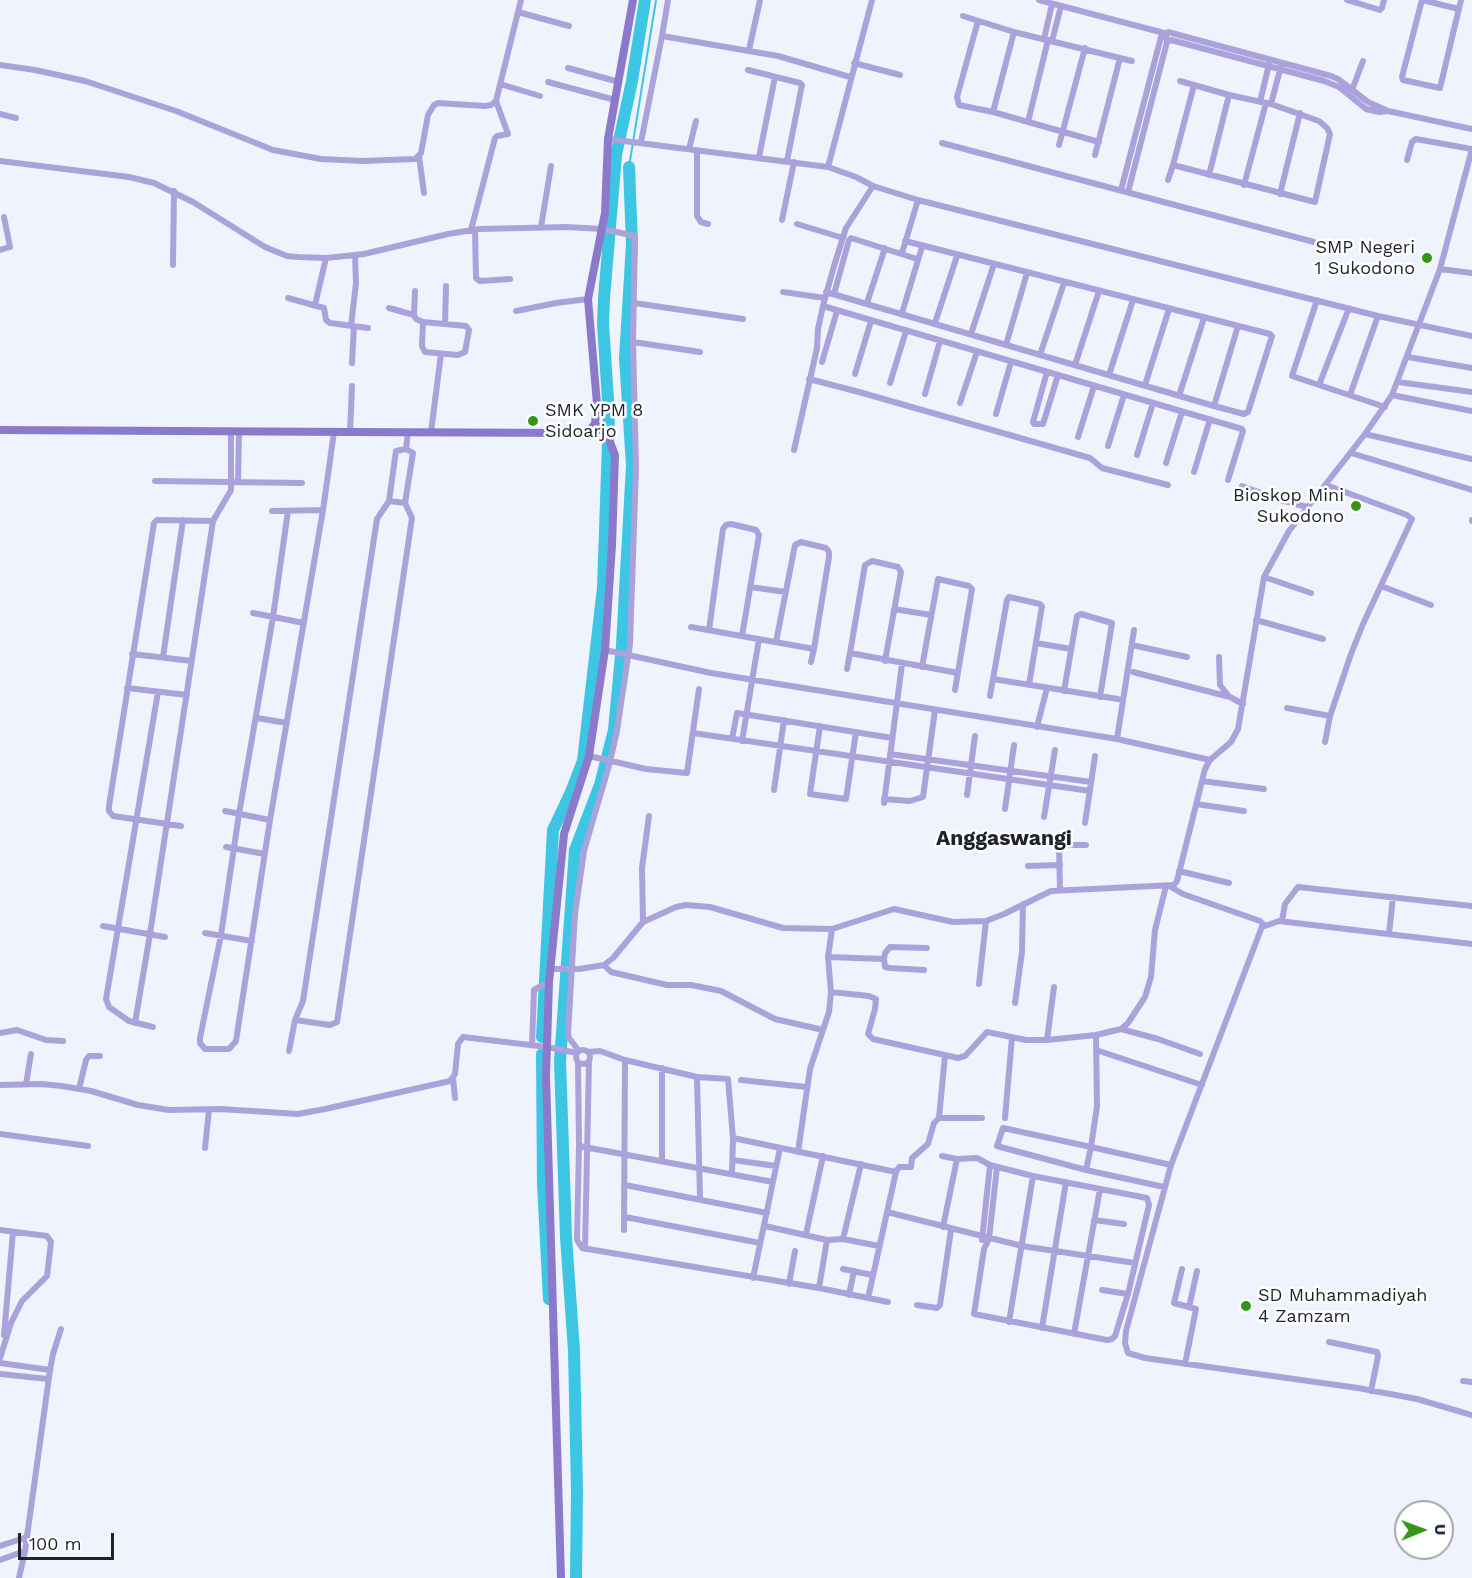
<!DOCTYPE html>
<html>
<head>
<meta charset="utf-8">
<style>
  body { margin:0 }
  #map { position:relative; width:1472px; height:1578px; overflow:hidden; background:#eef3fe; font-family:"Work Sans",sans-serif }
  canvas { display:block }
  .north { position:absolute; left:1394px; top:1500px; width:60px; height:60px; box-sizing:border-box; background:#fff; border:2px solid #a5a7ab; border-radius:50%; rotate:89deg; font-size:16px; font-weight:700; line-height:24px; text-align:center; color:#1d222c }
  .north::after { content:''; display:block; margin:auto; width:21px; height:27px; background:#349618; clip-path:polygon(50% 0,100% 100%,50% 72%,0 100%) }
  .scale { position:absolute; left:18px; top:1533px; width:96px; height:27px; box-sizing:border-box; border:3px solid #1d222c; border-top:0; padding-left:8px; font-size:18px; line-height:21px; white-space:nowrap; color:#1d222c; -webkit-text-stroke:4px #fff; paint-order:stroke }
</style>
</head>
<body>
<div id="map">
<canvas width="1472" height="1578"></canvas>
<div class="north">U</div>
<div class="scale">100 m</div>
</div>
<script>
const context = document.querySelector('canvas').getContext('2d');
context.lineJoin = 'round';
const toPath = rows => new Path2D(rows.map(r => 'M' + r).join(''));
function trace(path, color, width, dash) { context.strokeStyle = color; context.lineWidth = width; context.lineCap = dash ? 'butt' : 'round'; context.setLineDash(dash || []); context.stroke(path); }
function drawText(font, color, halo, rows, align = 'center') {
  context.font = font + ' "Work Sans",sans-serif'; context.lineWidth = 5; context.setLineDash([]); context.textBaseline = 'middle'; context.strokeStyle = halo; context.fillStyle = color; for (const [text, x, y, turn = 0] of rows) {
    context.save(); context.translate(x, y); context.rotate((+turn || 0) * Math.PI / 180); context.textAlign = isNaN(turn) ? turn : align; if (halo) context.strokeText(text, 0, 0); context.fillText(text, 0, 0); context.restore();
  }
}
const stream = toPath([
  [629,167,656,0]
]);
const river = toPath([
  [542,1037,553,830,571,792,583,761,603,588,609,415,603,324,604,298,616,155,632,81,645,0],
  [542,1054,543,1184,549,1299],
  [576,1578,577,1491,574,1351,566,1237,560,1061,575,850,600,785,614,730,622,645,632,465,625,358,632,244,629,167]
]);
const street = toPath([
  [1039,0,1164,33,1166,35,1167,42,1128,192],
  [1347,0,1380,10,1382,8,1384,0],
  [1459,9,1422,0,1402,77,1403,80,1440,88,1461,0],
  [518,12,569,26],
  [963,16,1014,32,1132,61],
  [978,21,957,97,959,105,993,112,1099,142],
  [662,36,778,56,850,77],
  [1044,39,1052,4],
  [1052,41,1061,6],
  [1167,42,1171,40,1324,81,1339,87,1366,109,1379,112,1388,111],
  [749,50,760,0],
  [854,63,900,75],
  [0,65,35,70,85,81,176,111,273,150,321,159,363,161,415,159,421,153,428,115,434,105,438,103,485,106,491,105,496,101],
  [568,68,619,82],
  [748,70,800,83,802,85,787,161],
  [1180,81,1229,95,1271,104,1319,121,1327,128,1330,134,1315,202,1173,165,1194,85],
  [548,82,615,100],
  [500,84,540,96],
  [1352,90,1363,61],
  [1260,102,1269,64],
  [1271,104,1281,66],
  [993,112,1014,32],
  [0,114,16,118],
  [1028,122,1048,40],
  [608,139,828,167,856,177,873,186,918,200,1378,316,1472,336],
  [641,142,662,36,668,0],
  [942,143,1314,242],
  [1059,145,1085,48],
  [689,149,696,121],
  [697,150,697,216,701,222,708,224],
  [1095,155,1120,58],
  [419,156,424,193],
  [759,157,775,77],
  [1407,160,1412,142,1416,139,1472,149],
  [0,161,129,177,154,183,193,202,265,247,287,256,298,257,326,258,364,254,448,234,479,229,566,227,603,229,635,236,633,342,636,468,630,644,617,730,610,762,584,851,575,914,568,1034,569,1038,579,1051],
  [828,167,872,0],
  [1209,175,1229,95],
  [1168,180,1173,165],
  [1244,185,1266,103],
  [1121,190,1161,37,1168,32,1331,76,1338,79,1368,102,1388,111,1472,129],
  [1280,194,1300,113],
  [782,220,794,162],
  [797,224,843,238],
  [541,227,551,166],
  [471,230,495,138,497,136,508,134,496,101,521,0],
  [475,230,476,278,480,281,510,279],
  [0,250,10,247,4,217],
  [902,253,918,200],
  [173,265,174,191],
  [1440,269,1472,273],
  [783,292,825,298],
  [826,292,1214,406,1244,414,1248,412,1272,336,1270,334,905,241],
  [834,294,849,240,851,238,917,259],
  [288,298,324,308,326,320,330,323,368,328],
  [1317,300,1292,376,1385,407],
  [634,303,743,319],
  [867,303,885,248],
  [315,305,326,258],
  [823,306,1242,429,1243,431,1228,480],
  [389,308,414,315,416,319,423,322,466,326,469,330,465,352,458,355,425,352,422,346,423,322],
  [516,311,556,303,588,299],
  [902,313,922,247],
  [414,315,415,291],
  [935,323,957,256],
  [445,324,446,286],
  [351,326,356,283,355,255],
  [971,334,994,264],
  [633,342,700,352],
  [1006,345,1027,273],
  [1040,355,1064,283],
  [1408,357,1472,368],
  [822,362,837,311],
  [352,363,354,326],
  [1075,365,1099,291],
  [1047,372,1033,422,1034,424,1043,424,1058,375],
  [855,374,871,321],
  [1109,375,1133,300],
  [809,379,859,392,1090,458,1102,468,1168,485],
  [1398,382,1472,392],
  [890,383,906,331],
  [1145,385,1169,309],
  [1319,385,1349,308],
  [925,394,940,341],
  [1350,395,1378,316],
  [1392,395,1472,411],
  [1179,396,1204,318],
  [960,403,977,352],
  [1214,406,1238,326],
  [996,414,1011,362],
  [350,432,352,386],
  [431,432,441,354],
  [1365,434,1472,459],
  [1078,437,1094,386],
  [1108,446,1124,395],
  [406,449,408,432],
  [794,450,817,348,818,329,823,306,834,266,846,228,873,186],
  [1351,453,1472,490],
  [1137,455,1153,403],
  [1166,463,1182,412],
  [1194,472,1210,419],
  [155,481,302,483],
  [238,482,239,431],
  [1242,486,1277,499,1307,507],
  [389,501,405,503],
  [272,511,323,510],
  [288,511,273,617,239,814,221,935,200,1038,200,1043,205,1049,229,1049,236,1041,270,820,323,510,334,432],
  [1472,521,1472,520],
  [1264,577,1311,593],
  [1381,586,1431,605],
  [750,587,786,592],
  [894,609,931,615],
  [253,613,304,623],
  [1256,620,1323,639],
  [691,627,814,649,829,557,829,552,826,548,801,542,795,545,776,642],
  [709,630,723,529,726,525,731,524,756,530,759,535,742,636],
  [1036,643,1071,649],
  [1132,645,1187,657],
  [605,650,711,673,1117,739,1210,760],
  [850,653,865,565,872,561,898,567,901,572,885,661],
  [132,654,192,661],
  [163,657,183,520],
  [1219,657,1220,685,1228,695],
  [811,662,814,649],
  [922,667,938,579,969,586,972,589,955,690],
  [847,669,850,653,958,673],
  [1133,672,1230,697,1243,704],
  [993,679,1118,699],
  [127,688,187,695],
  [1064,691,1077,616,1081,614,1112,623,1100,697],
  [990,696,1007,600,1009,597,1040,604,1042,606,1029,685],
  [1287,708,1330,716],
  [257,718,287,723],
  [820,726,810,794,846,799,856,732],
  [1037,727,1047,688],
  [693,733,1090,791],
  [732,739,737,713,892,738],
  [1117,739,1134,630],
  [742,741,759,639],
  [1325,742,1330,716,1351,654,1363,624,1412,519,1407,515,1326,485],
  [890,754,1091,782],
  [589,756,646,769,687,773,699,689],
  [1202,781,1264,789],
  [774,790,784,720],
  [967,795,975,736],
  [884,799,910,801,923,797,935,710],
  [884,803,902,664],
  [1196,804,1244,811],
  [1005,809,1014,745],
  [225,811,270,820],
  [1044,817,1055,750],
  [1085,823,1095,756],
  [181,826,113,816,109,811,109,806,154,523,157,520,213,521],
  [1026,840,1043,840,1059,845,1086,845],
  [1059,845,1060,890],
  [226,847,265,854],
  [1028,866,1060,865],
  [1179,871,1229,883],
  [1171,887,1183,894,1260,921,1263,924,1171,1165,1126,1331,1125,1343,1128,1353,1145,1358,1358,1388,1417,1399,1472,1415],
  [1282,921,1285,904,1298,887,1472,906],
  [643,922,642,868,649,816],
  [103,926,165,937],
  [1262,927,1279,921,1472,944],
  [205,933,252,941],
  [1389,934,1393,897],
  [828,957,884,959,885,953,890,947,927,948],
  [884,959,885,967,890,968,924,970],
  [604,965,611,972,667,985,691,985,721,991,775,1019,823,1030],
  [550,969,579,969,604,965,613,958,643,922,676,907,686,905,710,907,783,928,832,929,894,909,953,922,986,921,1004,914,1051,891,1174,885,1177,881,1205,769,1210,760,1231,742,1238,729,1264,577,1289,531,1365,434,1392,395,1440,269,1472,149],
  [979,984,986,921],
  [831,992,869,996,876,999,875,1009,868,1034,873,1039,958,1058,965,1056,987,1032,1026,1040,1047,1040,1096,1035,1121,1029,1128,1023,1145,997,1151,977,1155,930,1166,886],
  [1015,1003,1022,952,1023,904],
  [135,1023,150,934,213,521,231,490,231,431],
  [153,1027,129,1021,109,1007,106,999,158,692],
  [1121,1029,1158,1039,1200,1054],
  [0,1033,17,1030,46,1040,63,1041],
  [1096,1035,1097,1106,1091,1147,1171,1165],
  [1047,1040,1054,987],
  [532,1045,534,990,549,982],
  '576 1057a7 7 0 1 1 14 0a7 7 0 1 1-14 0Z',
  [1096,1050,1202,1085],
  [289,1051,295,1020,303,1001,377,519,389,501,396,451,406,449,413,453,405,503,412,518,337,1022,330,1025,295,1020],
  [588,1052,600,1051,625,1060,697,1077,728,1079,733,1138,732,1174],
  [578,1062,579,1146,577,1240,582,1248,819,1288,888,1302],
  [697,1077,700,1198],
  [453,1078,455,1098],
  [741,1080,806,1087],
  [26,1084,31,1054],
  [0,1085,41,1084,62,1086,91,1091,138,1105,169,1110,220,1109,298,1114,325,1109,450,1081,455,1074,458,1044,463,1037,547,1047,577,1053],
  [79,1089,86,1060,89,1056,100,1056],
  [939,1118,982,1118],
  [1005,1118,1012,1037],
  [1003,1128,1091,1147,1086,1170,997,1146,1003,1128],
  [0,1134,88,1146],
  [733,1138,896,1172,868,1298],
  [579,1146,773,1182],
  [205,1148,209,1110],
  [798,1152,810,1069,829,1012,831,992,828,957,832,929],
  [942,1156,957,1159,977,1158,990,1165,1033,1176,1147,1198,1149,1205,1128,1294,1115,1336,1112,1339,1107,1340,974,1314,984,1249,989,1239,997,1167],
  [662,1160,662,1068],
  [733,1160,776,1166],
  [1086,1170,1164,1187],
  [896,1172,899,1167,911,1167,912,1158,928,1144,934,1123,939,1118,945,1056],
  [625,1185,767,1213],
  [887,1212,1022,1246,1135,1263],
  [625,1217,760,1243],
  [1094,1220,1124,1224],
  [765,1226,827,1240,843,1239,879,1246],
  [943,1227,957,1159],
  [0,1230,47,1236,51,1242,47,1276,22,1301,11,1323,0,1358],
  [624,1230,625,1060],
  [806,1234,823,1156],
  [843,1239,861,1164],
  [982,1240,990,1165],
  [585,1249,589,1061],
  [843,1269,872,1275],
  [1182,1269,1174,1303,1196,1309,1185,1364],
  [753,1278,780,1148],
  [789,1284,795,1251],
  [819,1288,827,1240],
  [1102,1290,1128,1294],
  [849,1295,854,1271],
  [917,1305,937,1308,940,1305,951,1230],
  [1189,1307,1197,1271],
  [1009,1322,1033,1176],
  [1042,1328,1066,1182],
  [1074,1334,1100,1189],
  [4,1335,13,1232],
  [1329,1342,1377,1352,1378,1356,1371,1391],
  [0,1363,50,1370],
  [0,1374,48,1379],
  [1463,1381,1472,1382],
  [0,1546,27,1537],
  [0,1560,25,1551],
  [19,1578,25,1551,50,1370,53,1354,61,1329]
]);
const secondary = toPath([
  [0,430,350,432,579,433,589,430,595,424,597,404,588,299,605,213,608,139,633,0],
  [561,1578,546,1076,549,982,564,834,589,756,605,650,612,545,615,455,608,437,595,424]
]);
const markers = [
  [1427,258,6,"#349618"],
  [533,421,6,"#349618"],
  [1356,506,6,"#349618"],
  [1246,1306,6,"#349618"]
];
const poiNames = [
  ["SMP Negeri",1415,248],
  ["1 Sukodono",1415,269],
  ["SMK YPM 8",545,411,"left"],
  ["Sidoarjo",545,432,"left"],
  ["Bioskop Mini",1344,496],
  ["Sukodono",1344,517],
  ["SD Muhammadiyah",1258,1296,"left"],
  ["4 Zamzam",1258,1317,"left"]
];
const quarterNames = [
  ["Anggaswangi",1004,839]
];
trace(stream, '#3dc5e4', 2);
trace(river, '#3dc5e4', 12);
trace(street, '#aca2db', 6);
trace(secondary, '#8b79cc', 8);
for (const [x, y, r, color] of markers) { const dot = new Path2D(); dot.arc(x, y, r, 0, 2 * Math.PI); context.fillStyle = color; context.fill(dot); trace(dot, '#fff', 2); }
drawText('18px', '#1d222c', '#fff', poiNames, 'right');
drawText('bold 21px', '#1d222c', '#fff', quarterNames);
</script>
</body>
</html>
